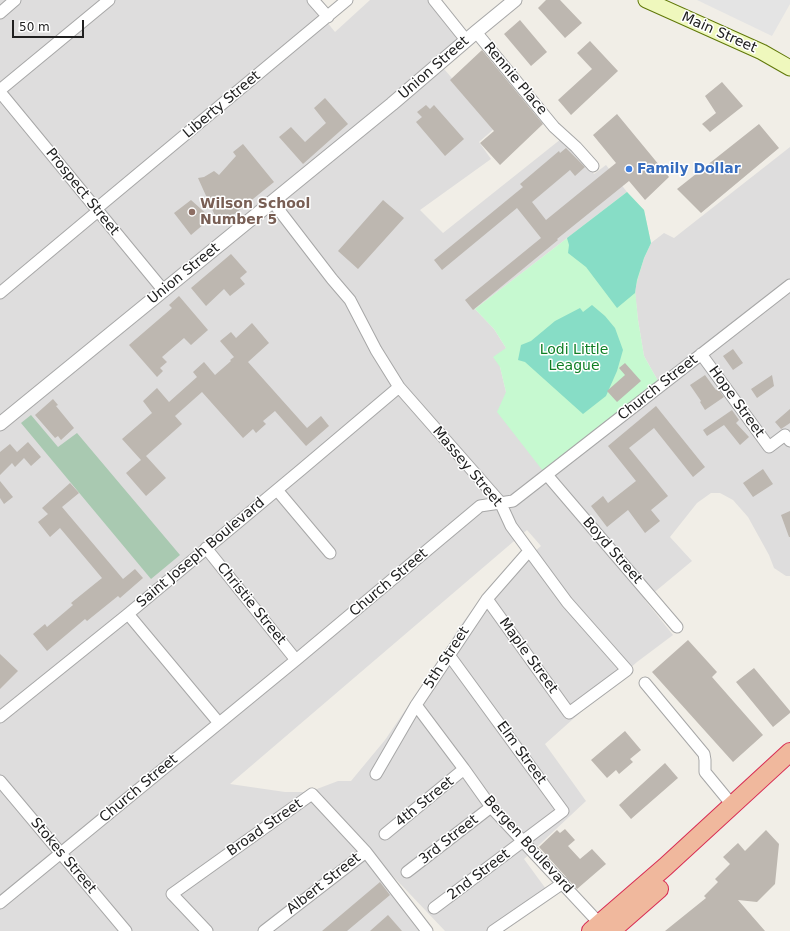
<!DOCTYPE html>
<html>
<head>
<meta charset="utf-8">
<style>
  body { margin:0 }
  #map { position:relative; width:790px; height:931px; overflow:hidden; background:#f1eee7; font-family:"DejaVu Sans",sans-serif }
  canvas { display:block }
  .scale { position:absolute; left:12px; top:20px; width:72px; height:18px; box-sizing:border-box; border:2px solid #202020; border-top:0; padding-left:5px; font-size:12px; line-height:14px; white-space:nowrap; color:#202020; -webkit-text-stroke:3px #fff; paint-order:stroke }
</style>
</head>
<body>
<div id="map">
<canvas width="790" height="931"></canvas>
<div class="scale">50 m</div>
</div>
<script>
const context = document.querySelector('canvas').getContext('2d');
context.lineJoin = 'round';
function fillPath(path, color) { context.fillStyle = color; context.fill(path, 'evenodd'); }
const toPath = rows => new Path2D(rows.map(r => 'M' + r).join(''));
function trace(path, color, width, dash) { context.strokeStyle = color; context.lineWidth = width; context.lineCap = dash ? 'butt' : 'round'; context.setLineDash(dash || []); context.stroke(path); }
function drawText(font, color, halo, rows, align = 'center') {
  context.font = font + ' "DejaVu Sans",sans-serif'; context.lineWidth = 3; context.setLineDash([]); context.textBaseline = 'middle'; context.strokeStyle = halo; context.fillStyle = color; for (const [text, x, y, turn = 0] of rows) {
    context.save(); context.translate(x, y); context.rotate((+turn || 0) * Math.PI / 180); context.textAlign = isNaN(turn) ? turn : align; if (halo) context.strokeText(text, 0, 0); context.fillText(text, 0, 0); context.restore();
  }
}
const residential = toPath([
  [0,0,309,0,335,32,370,0,435,0,468,40,438,62,495,128,479,142,491,159,420,210,443,233,566,135,594,174,606,165,627,192,475,309,494,329,506,348,500,367,506,392,658,381,644,356,638,320,635,293,637,280,644,258,651,243,664,233,674,238,790,147,790,576,786,576,774,568,769,555,748,517,733,500,720,493,711,493,697,503,670,537,692,561,645,600,673,635,637,662,545,744,586,801,524,859,546,889,502,931,445,931,390,873,383,880,419,931,0,931],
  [527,530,541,546,481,598,458,629,444,653,385,740,351,781,338,781,309,792,285,792,230,784]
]);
const cemetery = toPath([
  [31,415,58,447,77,433,180,555,151,579,21,423]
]);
const park = toPath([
  [627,192,644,210,651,243,644,258,635,289,638,320,644,356,658,381,543,471,497,412,506,392,500,367,493,357,506,348,494,329,475,309]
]);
const pitch = toPath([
  [627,192,644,210,651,243,644,258,637,280,635,293,617,308,586,267,568,253,569,245,567,238],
  [592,305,605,316,615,328,623,350,617,371,606,396,583,414,525,362,518,360,521,345,531,341,555,321,580,308,583,312]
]);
const parking = toPath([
  [697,0,790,0,790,4,772,36]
]);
const building = toPath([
  [546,0,560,0,582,23,565,38,538,8],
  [520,20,547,52,531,66,504,34],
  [590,41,618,71,571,115,558,100,592,69,577,53],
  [482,50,543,124,500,165,480,143,494,131,450,80],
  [722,82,743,106,710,132,702,124,716,113,705,96],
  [325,98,348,124,303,164,279,137,291,127,305,142,326,123,314,108],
  [426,105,430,109,434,105,464,139,445,156,416,122,422,117,417,112],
  [617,114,669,177,645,200,629,181,557,239,558,240,473,310,465,300,541,238,517,208,442,270,434,260,523,187,520,184,559,151,560,153,566,148,585,167,575,176,570,170,532,202,546,220,616,163,593,135],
  [759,124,779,148,701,213,677,189],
  [243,144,274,182,227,220,220,214,216,218,198,178,204,177,214,171,219,175,236,156,233,152],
  [191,200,211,218,191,235,174,213],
  [383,200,404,218,358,269,338,251],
  [231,254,247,272,240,278,245,284,230,296,224,289,206,306,191,288],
  [179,296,208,330,191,345,184,338,162,357,167,362,160,368,163,371,157,377,129,345,172,308,169,305],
  [252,323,269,343,248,362,307,428,321,416,329,426,306,446,275,411,263,421,266,424,256,433,253,429,243,438,202,392,175,416,182,424,146,456,166,478,146,496,126,473,141,460,122,439,152,413,143,401,157,388,169,402,197,377,193,372,204,362,215,375,231,361,230,360,234,357,220,341,231,332,236,338],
  [733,349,743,363,733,370,723,356],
  [625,363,641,381,617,402,607,391,625,375,619,368],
  [705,375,716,390,718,389,724,397,705,410,700,402,701,401,690,385],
  [772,375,774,386,757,398,751,389],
  [53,399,58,405,56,406,74,428,61,440,58,436,55,438,35,415],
  [656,406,705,467,693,477,654,428,629,448,668,496,651,510,660,521,645,533,628,510,607,527,591,506,603,496,608,503,636,481,608,446],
  [790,409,790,423,781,429,775,422],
  [732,410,739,420,736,423,749,437,740,445,724,425,707,436,703,430],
  [28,442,41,457,31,466,24,458,15,467,12,463,0,475,0,452,10,444,17,452],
  [763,469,773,484,753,497,743,483],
  [0,481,13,497,4,504,0,498],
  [70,483,79,493,62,507,123,579,135,569,143,578,120,598,118,596,87,621,85,619,47,651,33,634,45,624,47,627,73,605,71,603,102,578,60,528,50,537,38,522,48,514,42,508],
  [790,511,790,537,789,537,781,515],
  [688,640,717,672,712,677,763,735,733,762,652,672],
  [0,654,18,671,0,689],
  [754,668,790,711,790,713,773,727,736,682],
  [625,731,641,750,630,759,633,762,619,774,616,770,607,778,591,760],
  [665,763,678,778,631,819,619,805],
  [565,829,575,840,568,846,580,859,592,849,606,864,577,889,539,847,557,830,560,833],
  [766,830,779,844,775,884,757,902,738,900,765,931,665,931,706,898,704,896,718,882,715,879,730,864,723,857,738,843,745,851],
  [380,882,390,895,347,931,322,931],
  [388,915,402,931,370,931]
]);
const minor = toPath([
  [313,0,328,17],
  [434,0,466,40],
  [0,13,15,0],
  [476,32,554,127,576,147,593,166],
  [0,90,109,0],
  [0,92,164,291],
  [272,201,332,279,350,300,376,350,399,387,500,502,511,526,567,602,627,670,569,713,487,599],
  [96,209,347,0],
  [0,293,98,211],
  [701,354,769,447,785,435,790,441],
  [547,475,677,627],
  [277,490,330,553],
  [206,548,296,660],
  [128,614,219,723],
  [645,683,704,754,705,760,705,772,733,806],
  [416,705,464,769,491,807,600,924],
  [0,717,128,614,302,469,399,387],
  [376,774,416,705,487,599,529,551],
  [0,781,126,931],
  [385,834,464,769],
  [407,872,491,807],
  [0,903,296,660,480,506,513,501,790,285],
  [434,908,563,811,449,655],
  [207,931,172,894,312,794,366,852,427,931],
  [264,931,366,852],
  [493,931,563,883]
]);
const tertiary = toPath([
  [0,424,392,104,476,32,515,0]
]);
const secondary = toPath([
  [646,0,762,52,790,68]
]);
const trunk = toPath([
  [591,931,665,867,790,752],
  [611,931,659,889]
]);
const markers = [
  [629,169,4,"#3f7fe0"],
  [192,212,4,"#8d6e63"]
];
const streetNames = [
  ["Main Street",719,33,24],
  ["Union Street",434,68,-41],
  ["Rennie Place",515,79,50],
  ["Liberty Street",222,105,-40],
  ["Prospect Street",82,192,51],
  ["Union Street",184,274,-39],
  ["Church Street",658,388,-38],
  ["Hope Street",736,402,54],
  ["Massey Street",467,467,50],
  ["Boyd Street",612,551,49],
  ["Saint Joseph Boulevard",201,553,-40],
  ["Church Street",389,583,-40],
  ["Christie Street",251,604,51],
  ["Maple Street",528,656,54],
  ["5th Street",447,658,-57],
  ["Elm Street",521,753,54],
  ["Church Street",139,789,-40],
  ["4th Street",425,802,-39],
  ["Broad Street",265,828,-35],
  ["3rd Street",449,840,-38],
  ["Bergen Boulevard",528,845,48],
  ["Stokes Street",63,856,50],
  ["2nd Street",479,875,-37],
  ["Albert Street",324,884,-38]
];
const shopNames = [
  ["Family Dollar",637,169]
];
const educationNames = [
  ["Wilson School",200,204],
  ["Number 5",200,220]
];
const parkNames = [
  ["Lodi Little",574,350],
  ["League",574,366]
];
fillPath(residential, '#dedddd');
fillPath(cemetery, '#a9c9b1');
fillPath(park, '#c6f9d0');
fillPath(pitch, '#87ddc6');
fillPath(parking, '#e4e4e4');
fillPath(building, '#bdb7b0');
trace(minor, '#a7a7a7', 13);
trace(tertiary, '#a7a7a7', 15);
trace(secondary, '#5f7707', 17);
trace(trunk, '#d82b53', 20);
trace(minor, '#fff', 11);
trace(tertiary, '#fff', 13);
trace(secondary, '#eff8bd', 15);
trace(trunk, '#f0b89d', 18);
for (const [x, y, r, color] of markers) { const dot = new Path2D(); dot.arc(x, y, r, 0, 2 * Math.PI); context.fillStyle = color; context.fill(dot); trace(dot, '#fff', 1.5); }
drawText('14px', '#202020', '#fff', streetNames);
drawText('bold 14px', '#366cbe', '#fff', shopNames, 'left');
drawText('bold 14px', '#785e54', '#fff', educationNames, 'left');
drawText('14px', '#0e7e24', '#fff', parkNames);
</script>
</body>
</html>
